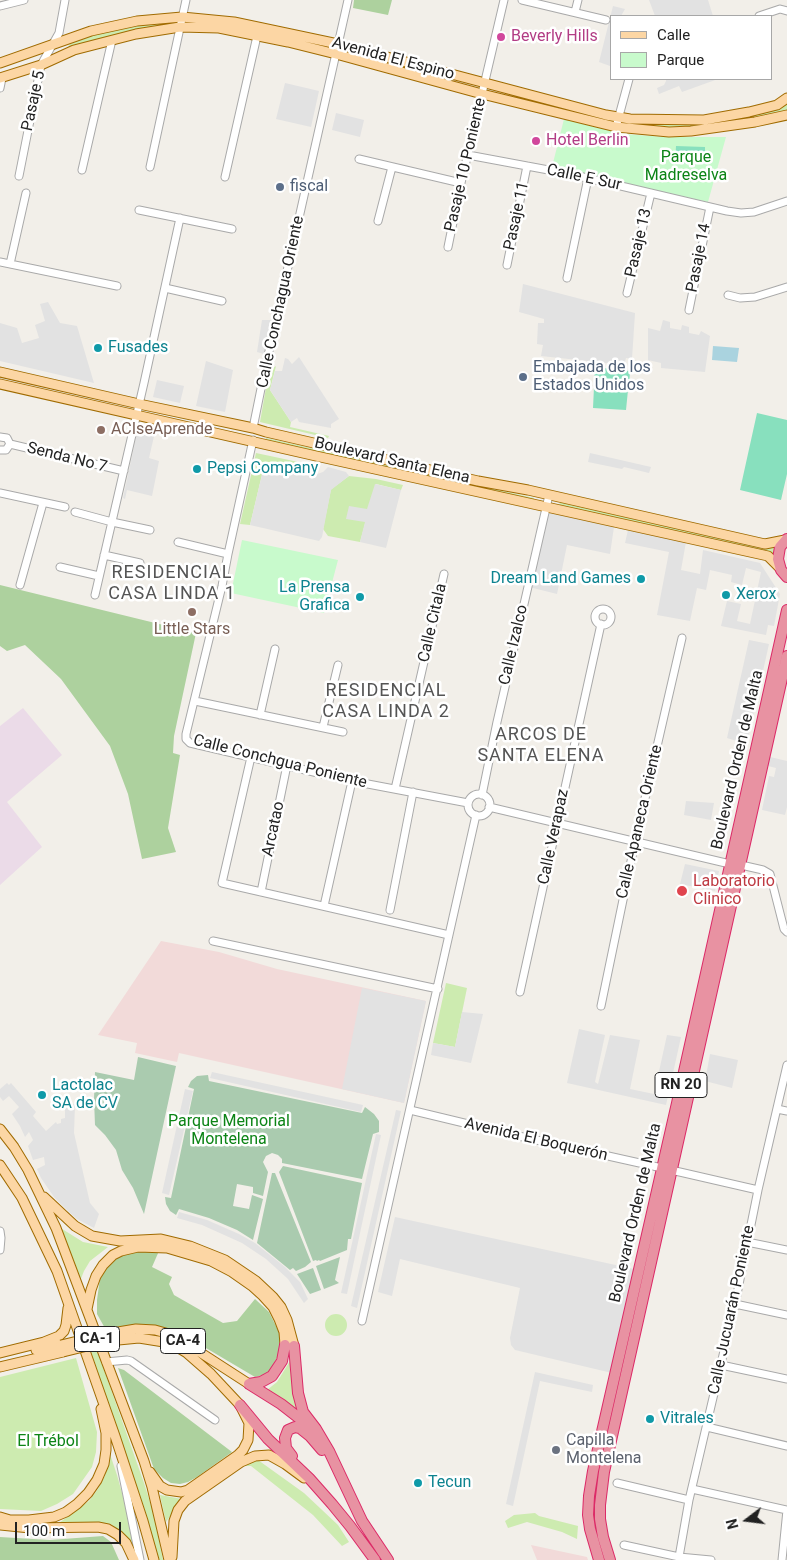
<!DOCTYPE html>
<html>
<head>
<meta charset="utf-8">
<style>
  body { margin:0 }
  #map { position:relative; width:787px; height:1560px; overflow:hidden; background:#f2efe9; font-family:Roboto,sans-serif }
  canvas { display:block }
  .legend { position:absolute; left:610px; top:15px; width:162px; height:65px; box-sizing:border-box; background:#fff; border:1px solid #a7a7a7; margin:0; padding:6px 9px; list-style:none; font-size:15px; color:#222 }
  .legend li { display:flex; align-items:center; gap:10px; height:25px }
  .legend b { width:25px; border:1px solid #a7a7a7 }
  .north { position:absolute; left:722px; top:1495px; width:50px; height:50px; -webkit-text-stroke:4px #fff; paint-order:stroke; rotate:255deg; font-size:14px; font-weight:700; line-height:20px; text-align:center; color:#222 }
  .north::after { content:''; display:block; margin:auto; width:18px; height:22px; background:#222; clip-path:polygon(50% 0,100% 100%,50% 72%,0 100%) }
  .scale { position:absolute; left:15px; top:1522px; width:106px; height:22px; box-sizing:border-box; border:2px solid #222; border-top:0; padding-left:6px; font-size:15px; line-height:18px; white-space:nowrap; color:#222; -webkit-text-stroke:4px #fff; paint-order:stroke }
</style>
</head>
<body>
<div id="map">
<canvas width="787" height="1560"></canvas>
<ul class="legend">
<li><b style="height:6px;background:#fcd6a4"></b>Calle</li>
<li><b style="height:14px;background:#c8facc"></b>Parque</li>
</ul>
<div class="north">N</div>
<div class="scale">100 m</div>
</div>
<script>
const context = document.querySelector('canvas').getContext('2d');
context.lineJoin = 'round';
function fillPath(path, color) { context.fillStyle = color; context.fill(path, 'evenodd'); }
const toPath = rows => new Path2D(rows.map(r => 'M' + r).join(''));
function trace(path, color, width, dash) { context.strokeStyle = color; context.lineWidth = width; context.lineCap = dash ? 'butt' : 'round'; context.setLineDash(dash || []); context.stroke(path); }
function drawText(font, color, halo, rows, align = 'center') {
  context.font = font + ' Roboto,sans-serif'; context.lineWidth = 5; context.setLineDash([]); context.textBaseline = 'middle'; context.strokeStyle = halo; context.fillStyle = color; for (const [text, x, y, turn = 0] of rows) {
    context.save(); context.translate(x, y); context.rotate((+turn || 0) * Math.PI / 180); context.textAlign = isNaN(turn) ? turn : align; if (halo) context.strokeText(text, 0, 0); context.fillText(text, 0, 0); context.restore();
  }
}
const commercial = toPath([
  [161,941,219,952,277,969,426,1001,404,1103,179,1053,177,1062,135,1053,137,1043,98,1035],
  [531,1545,587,1557,588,1560,537,1560]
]);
const industrial = toPath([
  [23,708,62,755,7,802,42,847,0,885,0,726]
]);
const grass = toPath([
  [164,21,165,29,69,50,67,48,70,44,78,39,107,30],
  [787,101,787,113,699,128,630,128,630,124,699,123,738,119,769,111],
  [276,366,270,390,291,422,290,427,329,436,328,438,260,422,269,371],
  [266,438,534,498,534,500,265,440],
  [256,453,303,463,308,469,306,471,304,469,265,462,250,525,240,524],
  [349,476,376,479,403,485,401,490,376,484,360,542,328,536,323,529,331,489],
  [561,499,777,546,774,555,765,551,559,506],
  [446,983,467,988,455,1047,433,1043],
  [59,1227,83,1242,108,1247,90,1261,84,1271,80,1281],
  '325 1325a11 11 0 1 1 22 0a11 11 0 1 1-22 0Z',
  [96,1347,144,1483,154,1515,163,1560,157,1560,145,1513,90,1349],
  [76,1358,97,1432,96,1452,92,1467,73,1494,57,1504,41,1511,0,1509,0,1377],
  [290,1361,294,1371,294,1390,296,1409,267,1390,277,1382],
  [109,1451,117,1475,124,1500,134,1548,125,1535,111,1524,93,1522,59,1523,89,1501,98,1489,105,1476],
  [258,1460,304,1493,338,1525,349,1542,342,1546,313,1515,251,1466,237,1466],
  [160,1495,182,1499,166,1522],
  [535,1513,539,1516,578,1526,577,1539,562,1532,527,1522,508,1528,505,1521,514,1515]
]);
const forest = toPath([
  [354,0,392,0,388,15,353,8],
  [0,585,196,633,174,736,173,753,180,755,168,828,176,852,142,859,128,794,110,746,61,679,25,645,7,651,0,646],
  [140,1250,159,1251,152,1267,172,1277,169,1284,174,1295,223,1323,237,1321,255,1299,269,1312,281,1336,281,1346,279,1354,268,1374,255,1377,189,1338,168,1330,149,1325,106,1330,97,1314,97,1300,100,1278,103,1270,114,1259,121,1255],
  [118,1368,124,1370,232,1452,197,1477,188,1482,180,1484,171,1483,163,1478,154,1469],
  [103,1536,111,1542,119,1560,0,1560,0,1537,50,1540]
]);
const cemetery = toPath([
  [138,1057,176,1066,144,1214,133,1188,122,1170,116,1150,105,1135,95,1125,94,1099,95,1072,134,1080],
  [208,1075,209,1081,362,1113,365,1107,374,1114,379,1121,379,1132,373,1134,362,1179,282,1163,282,1159,278,1155,272,1153,266,1156,263,1162,268,1172,263,1196,253,1193,253,1187,237,1184,233,1206,249,1209,252,1195,263,1199,253,1240,237,1230,209,1218,179,1209,176,1215,170,1211,166,1204,165,1197,171,1198,194,1089,188,1087,191,1081,197,1076],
  [283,1166,362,1183,351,1239,348,1239,347,1250,320,1261,319,1260,317,1261,316,1260,313,1261,279,1172],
  [272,1173,275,1173,311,1262,305,1267,296,1271,293,1268,290,1270,257,1243],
  [340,1257,335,1280,339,1283,324,1289,316,1266],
  [313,1268,321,1290,310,1294,297,1274]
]);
const park = toPath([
  [564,119,623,134,665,137,726,137,708,202,648,189,604,178,551,171],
  [242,540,338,560,324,613,231,593]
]);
const pitch = toPath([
  [676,146,705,147,705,164,675,163],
  [595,367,630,371,629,387,594,384],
  [594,387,628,390,626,410,593,408],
  [757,413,787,420,787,474,781,500,740,490]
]);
const parking = toPath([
  [649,0,708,0,713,16,655,16],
  [613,6,625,9,621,16,611,16,610,66,599,62],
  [666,79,718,79,682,92,679,86,659,94,657,88,664,85,666,81],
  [285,83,319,91,311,127,276,119],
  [336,113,364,120,360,137,332,130],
  [523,284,635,313,632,359,626,358,624,365,541,356,543,345,537,344,538,323,544,323,544,319,519,312],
  [48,302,60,323,77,326,94,383,0,361,0,323,17,328,22,343,39,338,35,325,45,321,40,304],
  [262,320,271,320,264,354,257,352],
  [663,320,670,322,670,328,681,330,682,325,689,327,689,333,699,335,701,331,710,336,705,372,661,368,661,363,648,360,648,328,660,331],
  [299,357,339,419,331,424,331,428,299,422,297,418,291,422,270,390,275,371,282,371,285,358,288,359,292,364],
  [206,361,233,370,225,412,196,406],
  [157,380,184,386,180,403,153,397],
  [138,428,155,432,149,458,159,461,152,496,127,490,125,499,123,498],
  [590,453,651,467,649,473,624,467,622,469,588,462],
  [265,462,304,469,306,471,317,474,323,472,328,467,346,472,349,476,331,490,322,537,319,541,250,525],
  [375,484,401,490,386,548,360,542,365,522,346,519,349,506,367,509],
  [546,512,614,527,610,554,567,545,557,594,529,587],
  [628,530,686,542,681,570,700,574,703,550,760,563,780,594,774,626,768,625,766,635,721,626,727,601,741,604,737,621,750,624,761,572,746,568,742,585,731,582,732,575,710,570,706,590,697,588,690,621,657,615,669,552,625,543],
  [749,640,769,644,747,743,743,743,727,738],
  [770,757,787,761,787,807,785,815,762,810,769,776,774,777,776,768,768,766],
  [686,801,714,803,711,820,684,815],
  [685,864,719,871,715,891,680,884],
  [362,988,426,1001,404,1103,342,1089],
  [462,1012,483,1014,471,1063,431,1055,433,1043,455,1047],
  [579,1029,605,1035,595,1082,598,1084,610,1035,640,1040,630,1089,654,1094,667,1035,681,1037,666,1105,567,1083],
  [710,1054,738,1060,732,1088,705,1081],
  [212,1072,363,1105,361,1112,210,1078],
  [7,1083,9,1085,11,1083,36,1112,33,1116,46,1131,56,1122,57,1124,61,1123,61,1119,65,1118,65,1108,69,1101,75,1105,74,1133,90,1203,99,1214,94,1228,77,1219,69,1212,54,1197,41,1178,37,1169,45,1165,44,1157,33,1160,28,1146,33,1140,29,1132,25,1137,20,1126,12,1114,19,1107,9,1096,3,1101,0,1097,0,1089],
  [185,1089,193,1091,169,1195,162,1193],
  [396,1110,401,1111,357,1308,351,1306],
  [376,1134,381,1135,347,1294,341,1293],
  [179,1212,207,1220,239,1234,255,1243,285,1267,300,1282,308,1299,304,1303,288,1279,266,1259,242,1243,202,1225,177,1218],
  [395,1217,634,1269,612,1373,515,1350,511,1345,510,1338,520,1288,400,1259,392,1296,378,1292],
  [535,1372,593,1385,592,1392,540,1381,513,1506,506,1504]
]);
const water = toPath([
  [713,346,739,348,737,362,712,360]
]);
const minor = toPath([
  [522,0,606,20],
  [0,6,24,0],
  [575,12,578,0],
  [759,16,780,9,787,11],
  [0,88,2,78],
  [616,127,629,79],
  [468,155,570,174,727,211,741,213,754,212,787,201],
  [359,159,461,183],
  [150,167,186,0],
  [82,170,112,40],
  [19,176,41,65,59,33,65,0],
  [225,177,257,36],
  [139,210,232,229],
  [378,221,392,167],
  [448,247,461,183,504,0],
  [0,262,117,286],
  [10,264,26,193],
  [507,265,527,166],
  [567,278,588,178],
  [165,288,222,301],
  [627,293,651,193],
  [728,295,740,298,755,297,787,287],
  [689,310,710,207],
  [253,428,265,369,348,0],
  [0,437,7,438,10,444,6,450,0,450],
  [253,440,228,554,222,586,186,734,186,739,190,743,352,781,468,803],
  [10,444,124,471],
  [0,493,65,507],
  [75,512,112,522,150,530],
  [178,542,228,554],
  [104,555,140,563],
  [60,567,99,576],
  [20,585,43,503],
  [95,595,144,383,180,218],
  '595 617a8 8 0 1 1 16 0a8 8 0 1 1-16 0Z',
  [195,701,343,732],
  [260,715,275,649],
  [323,727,338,665],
  [251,757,222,883,449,935],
  [395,789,444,574],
  '468 805a11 11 0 1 1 22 0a11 11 0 1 1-22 0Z',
  [482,795,497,722,549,495],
  [489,807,730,864],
  [741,865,763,870,770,874,784,929,787,932],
  [261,892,287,765],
  [324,906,352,781],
  [390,910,413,792],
  [213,941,438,989],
  [520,992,601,624],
  [601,1006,635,842,682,638],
  [777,1109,787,1111],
  [410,1110,514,1135,662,1168],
  [671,1170,758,1190],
  [0,1231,1,1238,0,1250],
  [747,1242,787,1250],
  [735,1304,787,1315],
  [362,1321,476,815],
  [106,1362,127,1360,131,1361,215,1420],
  [721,1365,787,1379],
  [707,1427,787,1446],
  [121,1466,140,1560],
  [617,1483,689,1500],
  [692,1489,787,1510],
  [624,1545,679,1557,711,1560],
  [679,1557,689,1500,735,1304,758,1190,787,1065],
  [782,1560,787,1510]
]);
const major = toPath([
  [0,63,91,31,137,21,182,17,234,22,338,44,606,115,630,119,704,120,749,112,777,105,787,98],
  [0,78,41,65,74,50,136,34,180,27,219,28,288,42,336,54,482,94,616,127,669,132,691,131,755,122,787,115],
  [0,372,139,404,253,428,266,432,478,481,528,490,765,544,785,540],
  [0,384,316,456,768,556,780,568],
  [0,1129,14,1147,28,1170,56,1228,144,1461,152,1487,169,1560],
  [0,1165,22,1198,57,1271,115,1436,143,1521,154,1560],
  [44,1197,75,1226,92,1236,120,1241,161,1239,190,1246,225,1260,256,1281,273,1297,281,1307,287,1320,294,1346],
  [87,1309,91,1290,96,1276,103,1265,113,1255,121,1251,138,1247,167,1248,211,1261,232,1272,252,1286,263,1296,273,1307,279,1319,284,1332,285,1345],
  [106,1334,136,1329,155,1330,169,1334,181,1340,249,1384],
  [108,1341,139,1338,164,1342,177,1347,187,1353,211,1374,240,1405,249,1423,248,1440,243,1450,238,1455,188,1490,181,1492,167,1490,160,1486,150,1472],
  [36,1350,61,1345],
  [0,1353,44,1342,59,1336,64,1331,66,1325,68,1308],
  [0,1367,63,1352],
  [0,1517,10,1520,29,1520,54,1517,66,1512,77,1504,88,1493,97,1480,104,1464,106,1450,106,1433,101,1409],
  [0,1525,30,1528,98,1527,108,1529,118,1535,126,1543,134,1560],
  [172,1557,174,1521,178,1510,185,1501,241,1462,255,1456,269,1455,285,1464,304,1478]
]);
const highway = toPath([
  [787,539,780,547,778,559,781,570,787,577],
  [294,1346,298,1393,303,1412,316,1429,329,1451,362,1521,388,1560],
  [249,1384,281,1404,308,1425],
  [249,1384,261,1382,272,1376,282,1361,285,1345],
  [240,1405,268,1439,309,1478,332,1504,350,1526,375,1560],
  [292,1456,286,1448,285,1438,288,1430,295,1427,300,1428,310,1436,322,1450],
  [599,1560,590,1529,588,1515,589,1496,593,1471,677,1103,787,610],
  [610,1560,603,1537,600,1519,600,1505,604,1472,787,656]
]);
const majorBridge = toPath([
  [61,1345,106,1334],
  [63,1352,108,1341]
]);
const markers = [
  [501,37,5,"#d1479c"],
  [536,141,5,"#d1479c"],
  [280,187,5,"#5c6f8a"],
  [98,348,5,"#0f9aa8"],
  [523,377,5,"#5c6f8a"],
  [101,430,5,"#8d6e63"],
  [197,469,5,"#0f9aa8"],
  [641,579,5,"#0f9aa8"],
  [726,595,5,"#0f9aa8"],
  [360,597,5,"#0f9aa8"],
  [192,612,5,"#8d6e63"],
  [682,891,6,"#e0444e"],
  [42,1095,5,"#0f9aa8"],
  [650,1419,5,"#0f9aa8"],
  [556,1450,5,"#6b7280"],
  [418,1483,5,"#0f9aa8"]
];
const shields = [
  [681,1085,52],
  [97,1339,45],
  [183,1341,45]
];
const shieldNames = [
  ["RN 20",681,1085],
  ["CA-1",97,1339],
  ["CA-4",183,1341]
];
const hotelNames = [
  ["Beverly Hills",511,37],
  ["Hotel Berlin",546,141]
];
const streetNames = [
  ["Avenida El Espino",393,59,15],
  ["Pasaje 5",34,101,-78],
  ["Pasaje 10 Poniente",466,165,-77],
  ["Calle E Sur",584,178,12],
  ["Pasaje 11",517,216,-78],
  ["Pasaje 13",639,243,-77],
  ["Pasaje 14",699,258,-79],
  ["Calle Conchagua Oriente",281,302,-78],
  ["Senda No 7",67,458,14],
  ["Boulevard Santa Elena",392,461,13],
  ["Calle Citala",433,623,-77],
  ["Calle Izalco",514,645,-77],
  ["Boulevard Orden de Malta",738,760,-77],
  ["Calle Conchgua Poniente",280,762,14],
  ["Calle Apaneca Oriente",640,822,-77],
  ["Arcatao",274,829,-78],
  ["Calle Verapaz",554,837,-78],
  ["Avenida El Boquerón",536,1140,13],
  ["Boulevard Orden de Malta",636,1213,-77],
  ["Calle Jucuarán Poniente",732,1310,-78]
];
const parkNames = [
  ["Parque",686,158],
  ["Madreselva",686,176],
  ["Parque Memorial",229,1122],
  ["Montelena",229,1140],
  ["El Trébol",48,1442]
];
const serviceNames = [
  ["fiscal",290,187],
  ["Embajada de los",533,368],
  ["Estados Unidos",533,386]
];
const cultureNames = [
  ["Fusades",108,348],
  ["Pepsi Company",207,469],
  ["Dream Land Games",631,579,"right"],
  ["La Prensa",350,588,"right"],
  ["Grafica",350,606,"right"],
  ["Xerox",736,595],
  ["Lactolac",52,1086],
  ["SA de CV",52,1104],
  ["Vitrales",660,1419],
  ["Tecun",428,1483]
];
const educationNames = [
  ["ACIseAprende",111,430],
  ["Little Stars",192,630,"center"]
];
const healthNames = [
  ["Laboratorio",693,882],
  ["Clinico",693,900]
];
const worshipNames = [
  ["Capilla",566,1441],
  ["Montelena",566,1459]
];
const neighbourhoodNames = [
  ["RESIDENCIAL",172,573],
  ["CASA LINDA 1",172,594],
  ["RESIDENCIAL",386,691],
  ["CASA LINDA 2",386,712],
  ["ARCOS DE",541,735],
  ["SANTA ELENA",541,756]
];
fillPath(commercial, '#f2dad9');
fillPath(industrial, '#ebdbe8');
fillPath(grass, '#cdebb0');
fillPath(forest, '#add19e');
fillPath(cemetery, '#aacbaf');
fillPath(park, '#c8facc');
fillPath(pitch, '#88e0be');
fillPath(parking, '#e2e2e2');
fillPath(water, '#aad3df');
trace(minor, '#a9a9a9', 9);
trace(major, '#a06b00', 11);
trace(highway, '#dc2a67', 12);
trace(minor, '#fff', 7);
trace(major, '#fcd6a4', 9);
trace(highway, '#e892a2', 10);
trace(majorBridge, '#a06b00', 11, []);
trace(majorBridge, '#fcd6a4', 9);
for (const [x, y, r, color] of markers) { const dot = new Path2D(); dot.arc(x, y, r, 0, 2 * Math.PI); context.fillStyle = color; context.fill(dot); trace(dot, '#fff', 2); }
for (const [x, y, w] of shields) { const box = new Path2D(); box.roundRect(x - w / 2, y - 12.5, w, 25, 4); context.fillStyle = '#fff'; context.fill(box); trace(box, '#222', 1); }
drawText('bold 15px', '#222', null, shieldNames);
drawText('16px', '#b23c85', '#fff', hotelNames, 'left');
drawText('16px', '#222', '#fff', streetNames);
drawText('16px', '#0c8416', '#fff', parkNames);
drawText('16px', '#4e5e75', '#fff', serviceNames, 'left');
drawText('16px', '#0d838f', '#fff', cultureNames, 'left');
drawText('16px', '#785e54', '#fff', educationNames, 'left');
drawText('16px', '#be3a42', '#fff', healthNames, 'left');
drawText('16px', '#5b616d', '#fff', worshipNames, 'left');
context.letterSpacing = '1px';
drawText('18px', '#555', '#fff', neighbourhoodNames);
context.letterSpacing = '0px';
</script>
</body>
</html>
